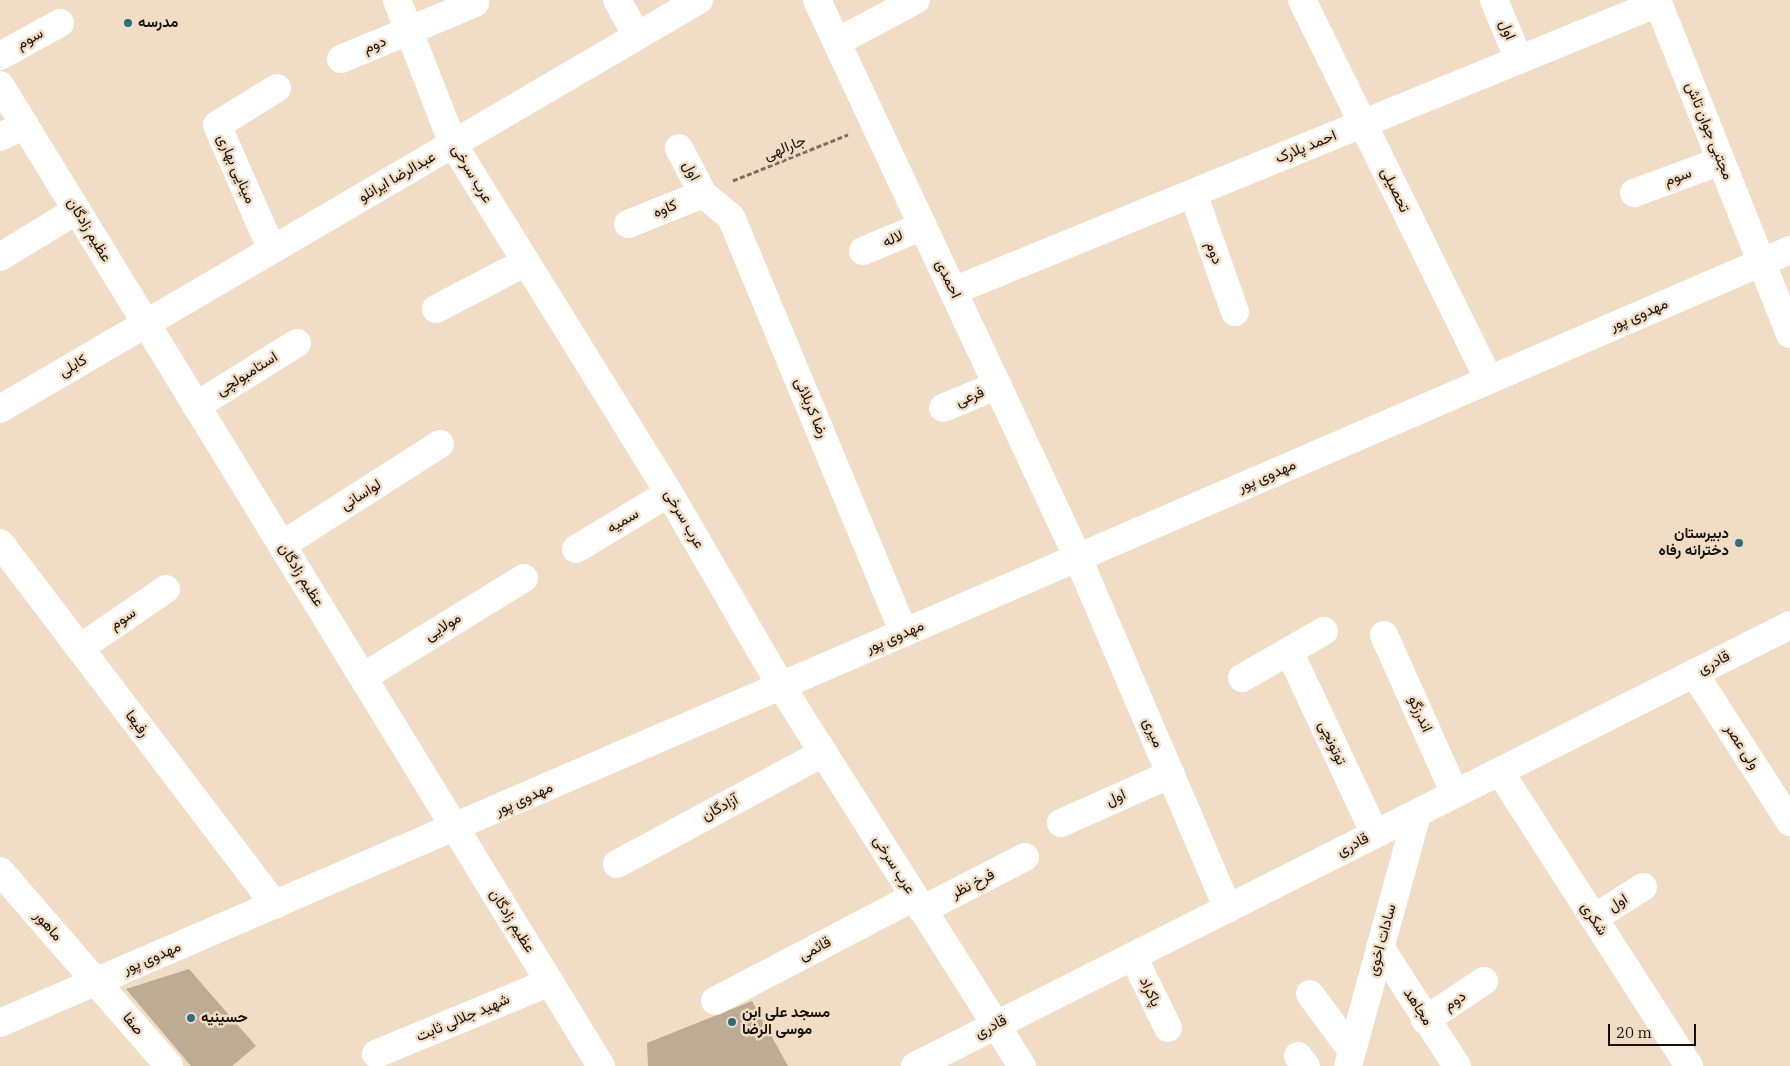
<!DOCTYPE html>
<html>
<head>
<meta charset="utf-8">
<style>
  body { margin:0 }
  #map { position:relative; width:1790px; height:1066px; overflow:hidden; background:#f1ddc5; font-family:"IBM Plex Serif",serif }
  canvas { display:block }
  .scale { position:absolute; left:1608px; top:1024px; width:88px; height:22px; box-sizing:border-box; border:2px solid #171008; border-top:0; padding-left:6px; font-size:15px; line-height:18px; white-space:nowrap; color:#171008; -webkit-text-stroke:4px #f1ddc5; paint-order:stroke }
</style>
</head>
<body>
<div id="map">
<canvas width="1790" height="1066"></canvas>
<div class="scale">20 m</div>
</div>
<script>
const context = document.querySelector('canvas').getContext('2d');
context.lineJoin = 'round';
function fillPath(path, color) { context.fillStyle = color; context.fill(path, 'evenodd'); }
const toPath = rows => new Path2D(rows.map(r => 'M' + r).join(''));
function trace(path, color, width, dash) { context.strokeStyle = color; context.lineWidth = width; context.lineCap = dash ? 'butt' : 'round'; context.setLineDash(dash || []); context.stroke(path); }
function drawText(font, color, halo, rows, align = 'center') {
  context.font = font + ' "IBM Plex Serif",Vazirmatn,serif'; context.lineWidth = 5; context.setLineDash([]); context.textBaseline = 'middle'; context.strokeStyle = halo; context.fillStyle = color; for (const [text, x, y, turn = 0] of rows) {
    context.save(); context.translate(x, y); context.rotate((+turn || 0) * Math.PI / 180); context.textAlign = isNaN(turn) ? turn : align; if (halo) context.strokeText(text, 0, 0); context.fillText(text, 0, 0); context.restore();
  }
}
const building = toPath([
  [189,969,256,1046,232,1066,191,1066,126,989],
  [752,1001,788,1066,648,1066,647,1043]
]);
const path = toPath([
  [733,181,848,135]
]);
const minor = toPath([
  [397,0,453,144,669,493,781,686,1022,1066],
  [617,0,637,36],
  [817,0,1078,558,1228,909],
  [1302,0,1489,380],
  [1494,0,1519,60],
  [1657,0,1790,334],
  [837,42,916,0],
  [0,56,60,23],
  [341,59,475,3],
  [0,85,601,1066],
  [0,137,25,125],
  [679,148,703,194,731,217,904,633],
  [1193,193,1235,312],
  [1634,193,1721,161],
  [628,224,703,194],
  [272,250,217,125,277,88],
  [863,251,923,226],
  [0,257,77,210],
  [953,291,1658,3],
  [436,309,526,262],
  [196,406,297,343],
  [943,408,998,385],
  [0,409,699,0],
  [0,543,275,905],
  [282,545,440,444],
  [576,549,669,493],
  [1384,635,1455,794],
  [80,648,166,589],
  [1289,651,1375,834],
  [1694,673,1790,822],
  [363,677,524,578],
  [1242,678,1324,631],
  [1500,772,1689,1066],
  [1061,823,1171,774],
  [617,864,823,753],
  [0,871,169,1066],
  [922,910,1025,857],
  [1594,918,1643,887],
  [1380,947,1457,1066],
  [1133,956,1168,1028],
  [1310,994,1352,1051],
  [715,1001,914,897],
  [1425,1020,1484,981],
  [376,1054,550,982],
  [1298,1056,1306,1066],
  [1348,1066,1417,814]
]);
const tertiary = toPath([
  [0,1023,1790,250],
  [915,1066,1790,625]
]);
const markers = [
  [128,23,5,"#2a6f7f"],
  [1739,543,5,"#2a6f7f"],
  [191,1018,5,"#2a6f7f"],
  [732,1022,5,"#2a6f7f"]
];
const poiNames = [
  ["مدرسه",138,23],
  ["دبیرستان",1729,534,"right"],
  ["دخترانه رفاه",1729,551,"right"],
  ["مسجد علی ابن",742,1013],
  ["موسی الرضا",742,1030],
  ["حسینیه",201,1018]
];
const streetNames = [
  ["اول",1507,30,67],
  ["سوم",30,39,-29],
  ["دوم",375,45,-22],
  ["مجتبی جوان تاش",1709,131,68],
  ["احمد پلارک",1306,147,-22],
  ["جارالهی",785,148,-22],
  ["مینایی بهاری",236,169,66],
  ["اول",691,171,62],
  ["عرب سرخی",472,174,59],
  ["عبدالرضا ایرانلو",397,177,-30],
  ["سوم",1678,177,-20],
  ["تحصیلی",1395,190,64],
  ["کاوه",665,209,-22],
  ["عظیم زادگان",89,230,59],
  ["لاله",893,239,-22],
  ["دوم",1214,253,70],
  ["احمدی",948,279,65],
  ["مهدوی پور",1639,315,-23],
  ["کابلی",73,366,-30],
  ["استامبولچی",247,374,-32],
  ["فرعی",970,397,-22],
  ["رضا کربلائی",811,408,67],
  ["مهدوی پور",1267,476,-23],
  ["لواسانی",361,495,-32],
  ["عرب سرخی",684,519,60],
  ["سمیه",623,521,-31],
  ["عظیم زادگان",301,575,58],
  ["سوم",123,619,-34],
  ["مولایی",443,627,-32],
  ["مهدوی پور",895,637,-23],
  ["قادرى",1714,663,-27],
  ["اندرزگو",1420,714,66],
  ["رفیعا",137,724,53],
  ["میری",1153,733,67],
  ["توتونچی",1332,743,65],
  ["ولی عصر",1742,747,57],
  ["اول",1116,798,-24],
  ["مهدوی پور",524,799,-24],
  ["آزادگان",720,808,-28],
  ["قادرى",1353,845,-27],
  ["عرب سرخی",894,865,58],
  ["فرخ نظر",973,884,-27],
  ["اول",1618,903,-32],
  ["شکری",1594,919,57],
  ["عظیم زادگان",512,921,58],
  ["ماهور",48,926,49],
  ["سادات اخوی",1382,940,-75],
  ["قائمی",815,949,-28],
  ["مهدوی پور",152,958,-23],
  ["پاکراد",1150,992,64],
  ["دوم",1455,1001,-34],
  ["مجاهد",1418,1007,57],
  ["شهید جلالی ثابت",463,1018,-23],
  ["صفا",133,1024,50],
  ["قادرى",991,1027,-27]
];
fillPath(building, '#beab93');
trace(path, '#7b6e5f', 3, [5, 2.5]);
trace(minor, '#fff', 28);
trace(tertiary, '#fff', 28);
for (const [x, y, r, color] of markers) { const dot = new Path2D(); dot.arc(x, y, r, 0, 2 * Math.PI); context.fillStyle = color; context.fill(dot); trace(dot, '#f1ddc5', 2); }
drawText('bold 15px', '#171008', '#f1ddc5', poiNames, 'left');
drawText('15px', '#171008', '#f1ddc5', streetNames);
</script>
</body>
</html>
